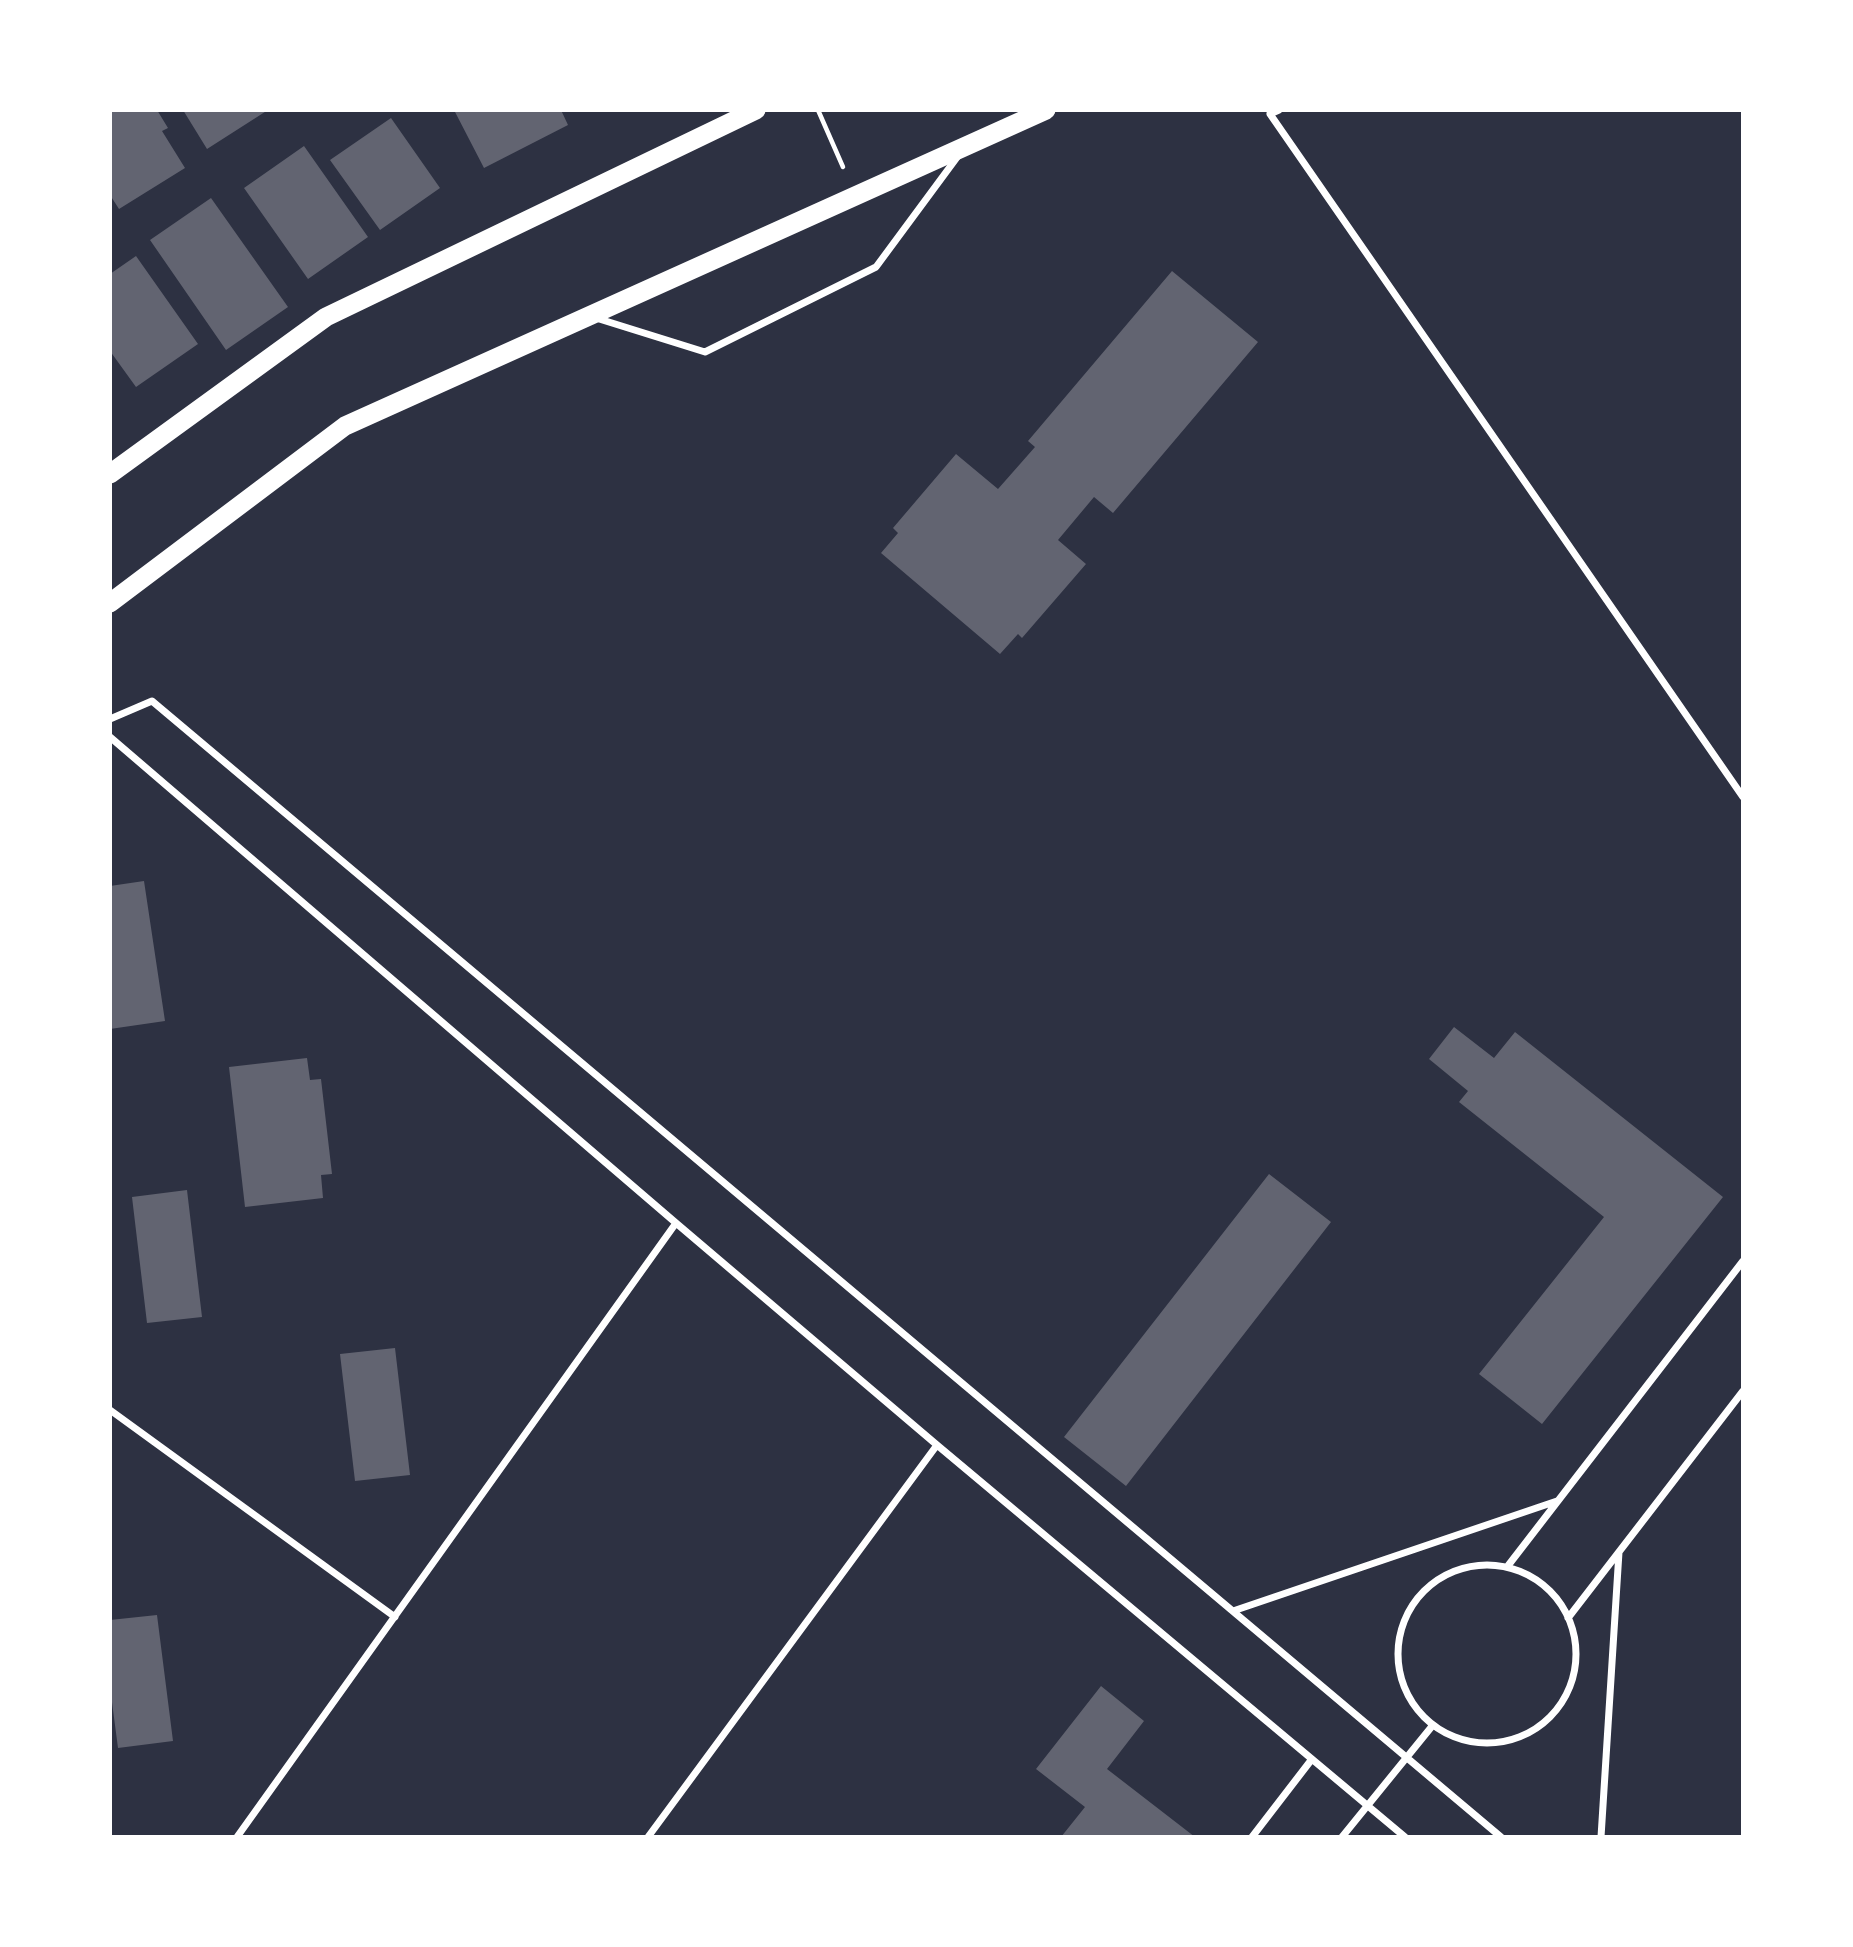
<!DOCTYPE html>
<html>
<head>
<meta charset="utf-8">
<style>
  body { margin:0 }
  #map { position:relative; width:1853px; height:1947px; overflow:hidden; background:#2d3142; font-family:"DejaVu Sans",sans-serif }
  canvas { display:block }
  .frame { position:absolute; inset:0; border:112px solid #fff; pointer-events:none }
</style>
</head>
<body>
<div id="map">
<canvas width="1853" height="1947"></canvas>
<div class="frame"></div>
</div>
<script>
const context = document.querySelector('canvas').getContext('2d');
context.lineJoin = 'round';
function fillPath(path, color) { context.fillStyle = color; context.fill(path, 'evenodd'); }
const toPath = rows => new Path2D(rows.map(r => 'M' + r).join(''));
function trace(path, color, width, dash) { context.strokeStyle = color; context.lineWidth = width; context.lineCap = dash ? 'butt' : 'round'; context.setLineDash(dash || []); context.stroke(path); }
const building = toPath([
  [110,110,157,110,168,128,162,131,185,168,119,209,110,195],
  [183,110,268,110,207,149],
  [454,110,561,110,568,125,484,168],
  [391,118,440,188,380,230,330,160],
  [304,146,368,237,308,279,244,188],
  [211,198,288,307,226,350,150,240],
  [136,256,198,344,136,387,110,351,110,274],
  [1172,271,1258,342,1113,513,1094,497,1058,540,1086,564,1022,638,1018,634,1000,654,881,553,898,533,893,528,956,454,998,489,1035,447,1028,441],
  [144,881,165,1021,110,1029,110,886],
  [1454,1027,1494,1058,1515,1032,1723,1197,1542,1424,1479,1374,1604,1217,1459,1102,1468,1091,1429,1059],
  [307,1058,310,1080,321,1079,332,1174,321,1175,323,1198,245,1207,229,1067],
  [1269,1174,1331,1222,1126,1486,1064,1437],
  [187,1190,202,1317,147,1323,132,1197],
  [395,1348,410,1475,355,1481,340,1354],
  [157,1615,173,1741,118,1748,110,1687,110,1620],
  [1101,1686,1144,1721,1107,1769,1195,1837,1061,1837,1085,1807,1036,1769]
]);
const path = toPath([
  [818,110,843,167]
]);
const minor = toPath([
  [1279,110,1270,114,1743,797],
  [596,318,705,352,876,267,958,156],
  [110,719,152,701,1501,1837],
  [110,737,676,1223,937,1445,1405,1837],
  [110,1410,395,1617],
  '1398 1654a89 89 0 1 1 178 0a89 89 0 1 1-178 0Z',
  [1507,1567,1743,1261],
  [1233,1611,1557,1501],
  [1568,1618,1743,1391],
  [237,1837,676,1223],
  [648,1837,937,1445],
  [1252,1837,1312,1759],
  [1342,1837,1433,1725],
  [1601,1837,1619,1552]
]);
const trunk = toPath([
  [110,474,326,317,756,110],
  [110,603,345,426,1046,110]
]);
fillPath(building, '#626471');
trace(path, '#fff', 4.5);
trace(minor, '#fff', 7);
trace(trunk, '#fff', 19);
</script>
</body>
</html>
